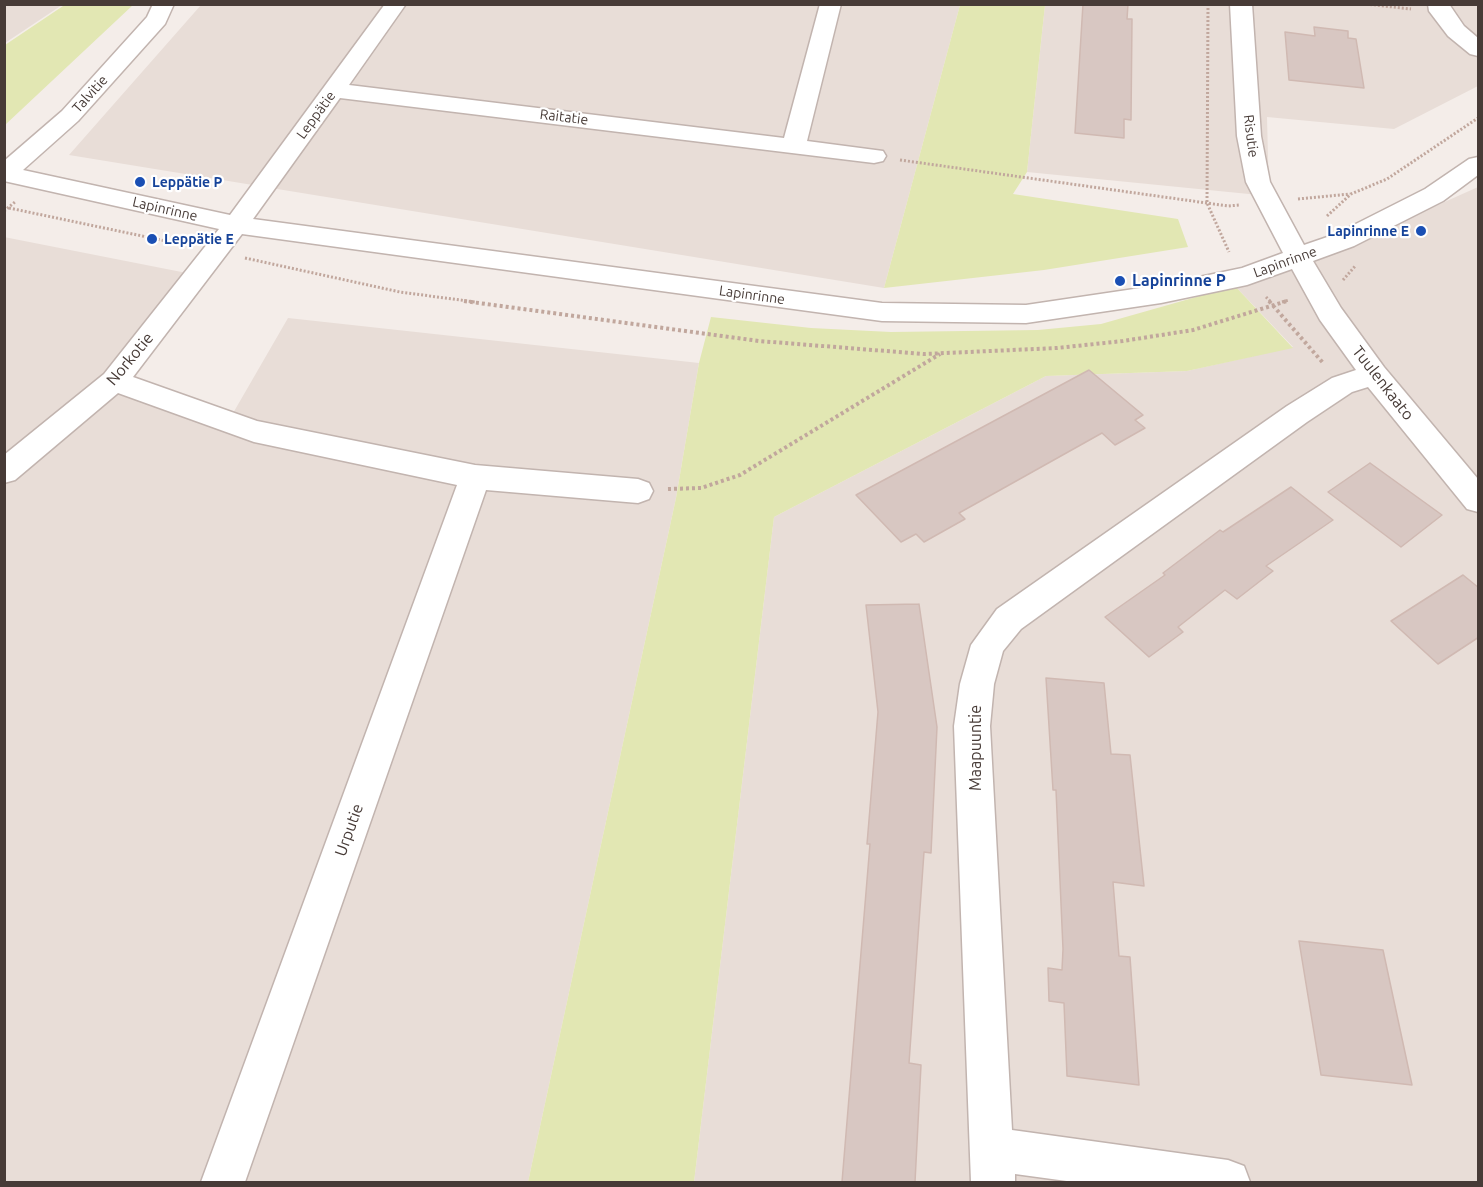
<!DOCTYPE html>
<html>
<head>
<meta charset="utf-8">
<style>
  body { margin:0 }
  #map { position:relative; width:1483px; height:1187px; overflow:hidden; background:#f4ede9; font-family:Ubuntu,sans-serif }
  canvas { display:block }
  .frame { position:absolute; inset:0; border:6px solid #473b37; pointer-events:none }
</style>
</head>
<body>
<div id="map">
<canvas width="1483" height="1187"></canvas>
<div class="frame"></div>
</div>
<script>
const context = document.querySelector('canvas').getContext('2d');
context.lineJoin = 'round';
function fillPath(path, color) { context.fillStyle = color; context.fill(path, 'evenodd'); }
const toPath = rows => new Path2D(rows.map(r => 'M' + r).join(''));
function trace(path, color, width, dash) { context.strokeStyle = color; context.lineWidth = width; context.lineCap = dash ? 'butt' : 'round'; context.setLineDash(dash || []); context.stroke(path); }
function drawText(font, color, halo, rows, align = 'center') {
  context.font = font + ' Ubuntu,sans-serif'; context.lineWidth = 4.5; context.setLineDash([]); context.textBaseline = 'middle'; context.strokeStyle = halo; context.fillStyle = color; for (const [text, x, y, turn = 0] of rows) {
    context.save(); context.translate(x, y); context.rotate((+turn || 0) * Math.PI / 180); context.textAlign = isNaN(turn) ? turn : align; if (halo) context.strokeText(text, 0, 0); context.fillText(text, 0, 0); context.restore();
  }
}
const residential = toPath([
  [5,4,62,4,62,5,5,43],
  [201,5,960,5,884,288,69,155],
  [1045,5,1478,5,1478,86,1394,129,1267,117,1269,196,1027,172],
  [1478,187,1478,1182,694,1182,774,517,1046,376,1187,371,1293,347,1235,286,1344,247],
  [4,237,207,277,113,393,225,427,288,318,699,363,676,498,528,1182,5,1182]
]);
const green = toPath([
  [66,4,133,5,5,125,5,45],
  [960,5,1045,5,1027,172,1013,194,1178,219,1188,247,1044,270,884,288],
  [1235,286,1293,348,1187,371,1046,376,774,517,694,1182,528,1182,676,498,699,363,711,317,811,328,891,332,1038,330,1101,324]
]);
const building = toPath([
  [1083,4,1128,4,1127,19,1132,19,1131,120,1124,119,1124,138,1075,133,1083,4],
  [1314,27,1348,31,1348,38,1356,39,1364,88,1289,80,1285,32,1315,36,1314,27],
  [1089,370,1143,415,1135,420,1145,428,1115,445,1102,433,959,513,965,519,924,542,916,534,901,542,856,495,1089,370],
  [1370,463,1442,515,1401,547,1328,492,1370,463],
  [1291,487,1333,520,1266,566,1273,571,1237,599,1225,590,1178,627,1183,632,1149,657,1105,617,1165,575,1163,573,1220,530,1223,532,1291,487],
  [1463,575,1479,588,1479,637,1438,664,1391,621,1463,575],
  [919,604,937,727,931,853,924,852,909,1063,921,1065,915,1182,842,1182,870,844,867,844,878,712,866,605,919,604],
  [1046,678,1104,683,1111,754,1130,755,1144,886,1113,882,1119,956,1130,957,1139,1085,1067,1076,1064,1003,1049,1001,1048,968,1062,970,1063,949,1056,790,1053,790,1046,678],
  [1299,941,1383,950,1412,1085,1321,1075,1299,941]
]);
const pathFar1 = toPath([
  [1208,4,1207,203,1229,252],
  [1366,4,1411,9],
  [900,160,1228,206,1240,205],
  [1298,199,1350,194],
  [9,208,185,245],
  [4,211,15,202],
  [1327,216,1351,194,1387,179,1478,118],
  [245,258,400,292,475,302],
  [1343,280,1356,265],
  [1266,297,1271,302],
  [1282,302,1289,300]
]);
const path = toPath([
  [464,301,759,341,924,354,1057,348,1123,341,1193,330,1287,301],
  [1269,301,1324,364],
  [668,489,701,488,740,475,940,354]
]);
const minor = toPath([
  [153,4,174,4,165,24,78,121,23,170,230,215,385,4,406,4,349,85,784,138,820,4,841,4,807,141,883,151,886,156,883,161,874,163,340,98,253,219,882,303,1026,305,1161,285,1242,268,1283,253,1246,182,1237,136,1230,4,1252,4,1261,136,1270,182,1304,245,1336,234,1425,189,1469,159,1478,157,1478,175,1443,201,1354,246,1313,261,1341,308,1384,367,1478,479,1478,512,1467,509,1368,387,1352,392,1307,422,1021,629,1003,651,994,684,990,726,1012,1130,1228,1160,1244,1166,1250,1182,1074,1182,1015,1174,1015,1182,971,1182,954,726,960,684,971,645,997,609,1287,406,1332,378,1356,370,1320,320,1292,269,1247,285,1161,303,1026,323,882,321,242,234,133,377,257,421,475,465,638,479,649,483,653,491,649,499,638,503,486,490,245,1182,201,1182,457,485,254,442,118,393,15,480,4,483,4,455,104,374,219,229,4,181,4,161,62,111,147,17,153,4],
  [1428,4,1449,4,1464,26,1478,38,1478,56,1470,54,1448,36,1429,11,1428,4]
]);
const markers = [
  [140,182,6,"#1a4fb4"],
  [1421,231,6,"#1a4fb4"],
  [152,239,6,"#1a4fb4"],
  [1120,281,6,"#1a4fb4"]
];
const farStreetnames = [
  ["Talvitie",90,94,-48],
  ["Leppätie",316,115,-54],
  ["Raitatie",564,117,7],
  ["Risutie",1251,136,83],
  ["Lapinrinne",165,209,13],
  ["Lapinrinne",1285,262,-20],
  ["Lapinrinne",752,295,8]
];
const farTransitnames = [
  ["Leppätie P",152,182],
  ["Lapinrinne E",1409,231,"right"],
  ["Leppätie E",164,239]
];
const transitNames = [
  ["Lapinrinne P",1132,281]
];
const streetNames = [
  ["Norkotie",130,359,-50],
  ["Tuulenkaato",1383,383,52],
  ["Maapuuntie",976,748,-90],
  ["Urputie",349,830,-70]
];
fillPath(residential, '#e8ddd7');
fillPath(green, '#e2e7b3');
fillPath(building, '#d8c7c2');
trace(building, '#d0b9b2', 1.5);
trace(minor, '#c2b4af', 3);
trace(pathFar1, '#c1a79d', 3, [2, 2]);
trace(path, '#c1a79d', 4, [3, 3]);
fillPath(minor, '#fff');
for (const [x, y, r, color] of markers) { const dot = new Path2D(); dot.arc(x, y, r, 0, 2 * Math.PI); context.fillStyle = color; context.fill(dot); trace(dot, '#fff', 2); }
drawText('14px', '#473b37', '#fff', farStreetnames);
drawText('bold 14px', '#164399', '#fff', farTransitnames, 'left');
drawText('bold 16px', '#164399', '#fff', transitNames, 'left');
drawText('16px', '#473b37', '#fff', streetNames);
</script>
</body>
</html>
